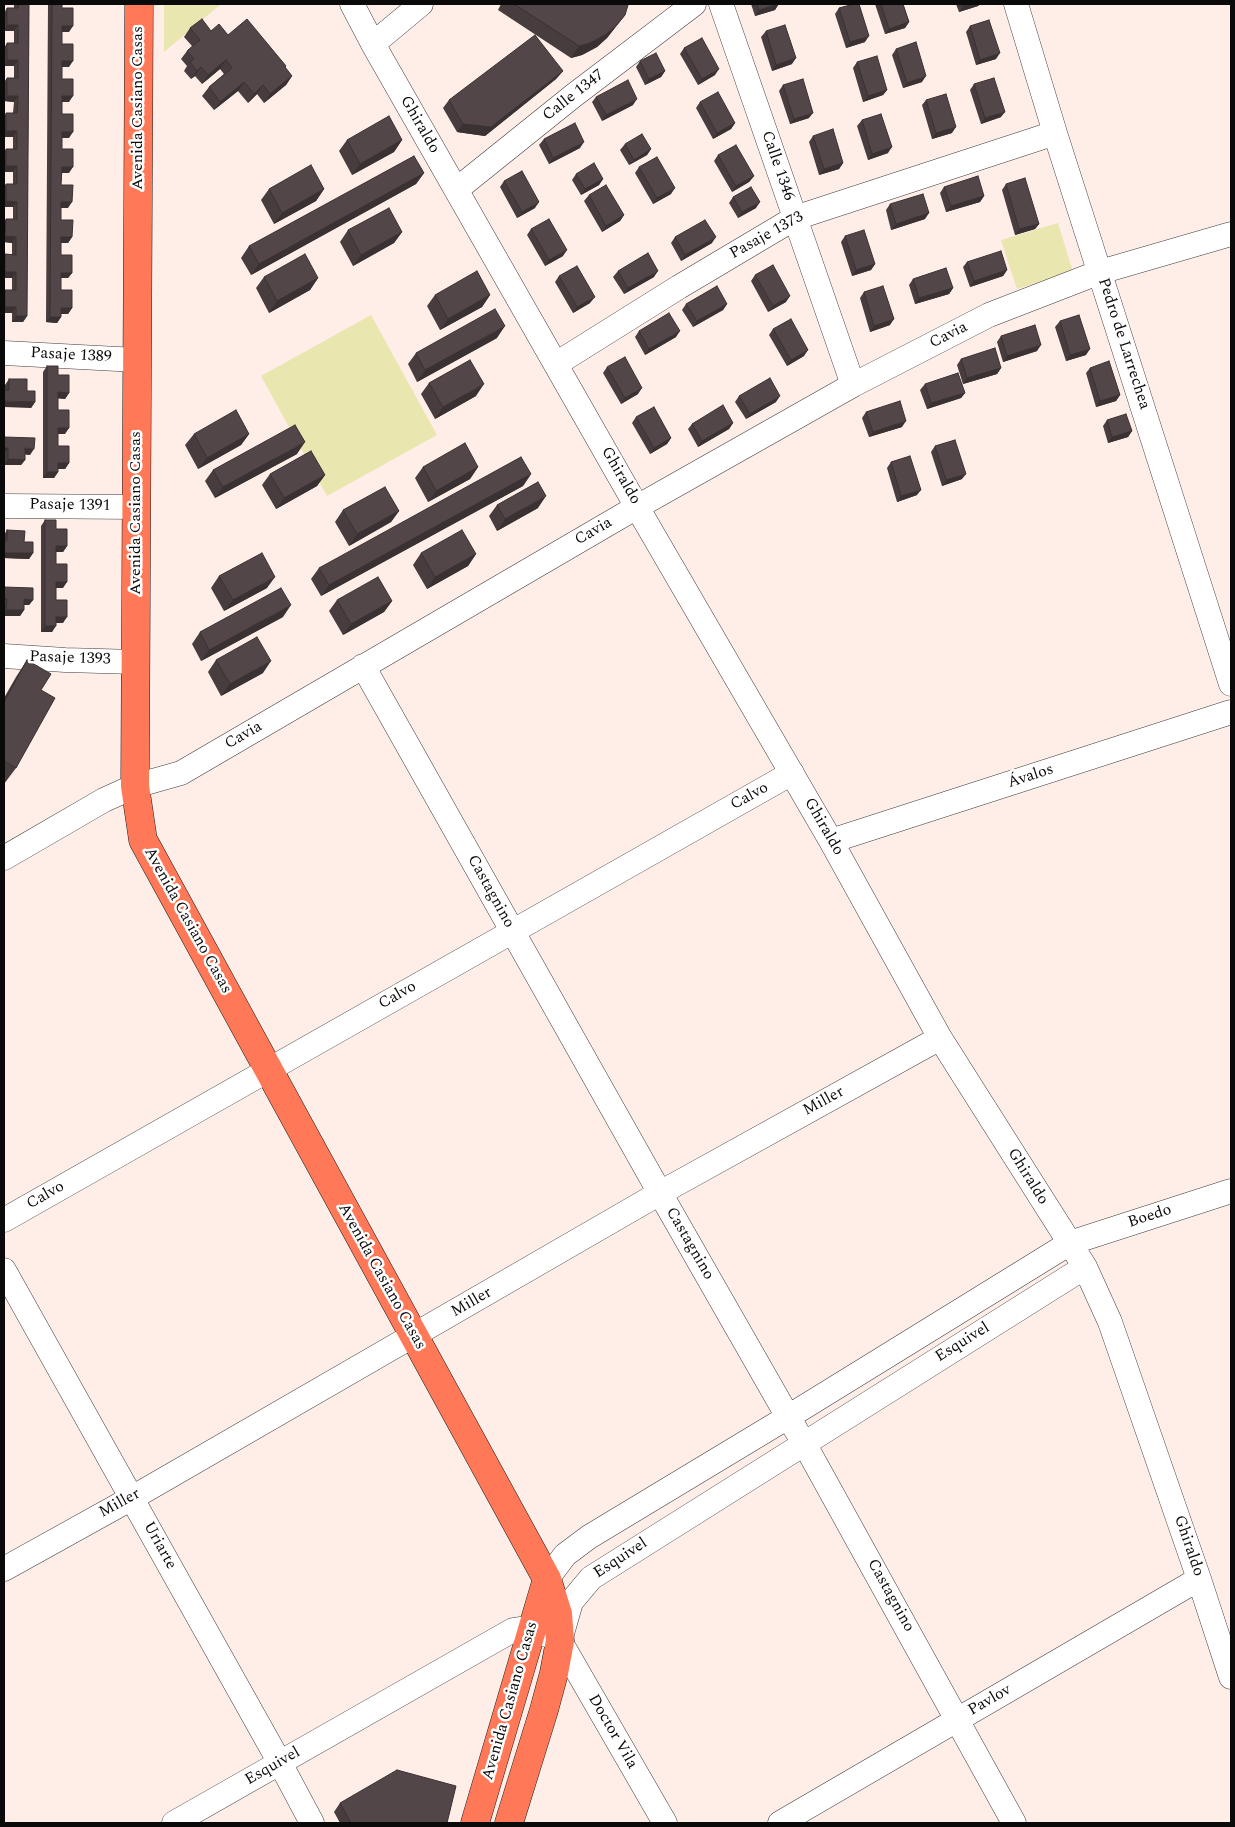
<!DOCTYPE html>
<html>
<head>
<meta charset="utf-8">
<style>
  body { margin:0 }
  #map { position:relative; width:1235px; height:1827px; overflow:hidden; background:#ffede7; font-family:Spectral,serif }
  canvas { display:block }
  .frame { position:absolute; inset:0; border:5px solid #0a0a0a; pointer-events:none }
</style>
</head>
<body>
<div id="map">
<canvas width="1235" height="1827"></canvas>
<div class="frame"></div>
</div>
<script>
const context = document.querySelector('canvas').getContext('2d');
context.lineJoin = 'round';
function fillPath(path, color) { context.fillStyle = color; context.fill(path, 'evenodd'); }
const toPath = rows => new Path2D(rows.map(r => 'M' + r).join(''));
function trace(path, color, width, dash) { context.strokeStyle = color; context.lineWidth = width; context.lineCap = dash ? 'butt' : 'round'; context.setLineDash(dash || []); context.stroke(path); }
function drawText(font, color, halo, rows, align = 'center') {
  context.font = font + ' Spectral,serif'; context.lineWidth = 5; context.setLineDash([]); context.textBaseline = 'middle'; context.strokeStyle = halo; context.fillStyle = color; for (const [text, x, y, turn = 0] of rows) {
    context.save(); context.translate(x, y); context.rotate((+turn || 0) * Math.PI / 180); context.textAlign = isNaN(turn) ? turn : align; if (halo) context.strokeText(text, 0, 0); context.fillText(text, 0, 0); context.restore();
  }
}
const green = toPath([
  [164,4,221,4,164,52],
  [1058,223,1073,272,1017,289,1001,240],
  [371,315,437,435,327,496,261,376]
]);
const minor = toPath([
  [352,4,373,44,637,507,831,841,940,1038,1085,1267,1110,1322,1199,1579,1231,1677],
  [721,4,853,385],
  [1016,4,1055,133,1231,684],
  [373,44,421,4],
  [456,190,573,96,694,4],
  [4,353,137,360],
  [556,364,679,287,795,218,1055,133],
  [4,506,137,507],
  [4,656,65,660,136,662],
  [363,666,660,1193,788,1417,804,1443,1014,1823],
  [831,841,1231,712],
  [4,858,104,800,135,786,181,773,637,507,853,385,989,315,1100,272,1231,234],
  [4,1220,792,773],
  [4,1270,280,1763,312,1823],
  [4,1569,132,1498,660,1193,940,1038],
  [547,1579,565,1555,589,1537,788,1417,1070,1243,1231,1191],
  [561,1637,571,1602,591,1578,1085,1267],
  [560,1641,665,1823],
  [174,1823,513,1630,533,1627,547,1635],
  [780,1823,1199,1579]
]);
const major = toPath([
  [139,4,135,786,143,840,547,1579,558,1614,560,1641,554,1673,544,1710,509,1823],
  [475,1823,547,1579]
]);
const wall = toPath([
  [14,4,29,4,27,316,23,322,12,322,12,313,4,313,4,291,5,290,12,290,12,278,4,278,4,256,5,254,12,254,12,243,4,242,4,222,6,219,13,219,13,207,4,207,4,187,6,184,13,184,13,172,4,172,4,152,6,149,13,149,13,137,4,137,4,117,6,113,13,113,14,102,4,101,4,82,7,78,14,78,14,66,4,66,4,48,7,43,14,43,14,31,4,31,4,13,7,8,14,8],
  [48,4,62,4,62,8,69,32,62,32,62,44,69,67,62,67,62,79,69,102,62,102,62,114,69,138,62,138,62,149,69,173,62,173,61,185,68,208,61,208,61,220,72,237,68,243,61,243,61,255,72,273,68,278,61,278,61,290,72,308,68,314,61,314,61,317,57,323,46,322],
  [501,4,628,4,625,15,607,38,597,47,582,55,571,58,498,10],
  [751,4,778,4,775,10,755,16],
  [875,4,903,4,909,22,905,28,885,34],
  [956,4,980,4,978,6,959,12],
  [839,8,865,42,846,48,835,14],
  [970,26,996,59,976,65,966,32],
  [190,28,211,31,228,35,285,68,292,76,286,85,264,103,257,94,248,103,238,91,214,110,202,96,209,87,224,74,220,69,202,84,195,76,191,79,184,71,187,66,181,59,187,51,192,46,184,37],
  [766,31,792,64,772,71,761,37],
  [684,48,715,75,698,85,680,54],
  [896,49,922,82,903,88,892,55],
  [640,61,665,71,661,77,645,85,636,67],
  [857,62,887,90,883,95,863,102,853,68],
  [563,71,556,79,485,136,457,132,443,108,449,100],
  [974,84,1001,117,981,124,970,90],
  [783,85,809,118,790,124,779,91],
  [596,97,633,105,602,121,592,102],
  [926,100,952,133,932,139,922,105],
  [700,102,735,123,731,129,713,139,696,108],
  [862,120,888,153,868,160,857,126],
  [813,136,843,163,839,169,819,175,809,142],
  [544,139,580,148,549,164,539,145],
  [347,140,402,140,394,152,352,175,339,151],
  [625,144,651,149,647,155,629,165,620,150],
  [718,155,754,176,749,182,732,192,714,161],
  [639,167,671,194,653,204,635,173],
  [424,173,416,184,251,275,241,258,249,246],
  [576,174,603,179,599,185,581,195,572,180],
  [504,181,535,208,517,218,500,187],
  [1006,184,1039,224,1035,229,1015,235,1002,190],
  [944,187,984,196,980,202,946,212,940,193],
  [269,189,324,189,316,201,274,224,261,200],
  [589,195,624,215,620,221,602,232,584,201],
  [733,197,756,208,738,218,729,203],
  [890,204,925,219,891,230,886,210],
  [531,229,563,256,545,266,527,235],
  [348,230,402,232,394,243,353,266,340,242],
  [845,236,875,264,871,270,852,276,841,242],
  [675,237,712,243,681,261,671,243],
  [967,262,1007,270,1003,276,970,287,963,267],
  [618,271,654,277,624,294,613,277],
  [755,275,786,302,768,312,751,281],
  [559,276,590,303,573,313,555,282],
  [264,277,318,278,310,290,269,313,256,288],
  [913,279,953,288,949,294,915,304,909,285],
  [864,292,890,325,870,332,860,298],
  [435,295,490,295,482,307,440,330,427,306],
  [686,304,727,304,723,310,693,327,682,310],
  [1060,321,1086,355,1066,361,1055,327],
  [773,329,804,356,787,366,769,335],
  [639,331,676,337,645,355,635,337],
  [1001,336,1037,351,1003,362,997,342],
  [497,338,417,382,408,364,416,353],
  [961,359,1001,368,997,374,963,384,957,365],
  [47,366,58,375,69,393,65,399,58,398,58,410,65,434,58,434,58,446,69,463,65,469,58,469,58,472,54,478,43,478,43,372],
  [607,367,638,394,621,404,603,373],
  [1090,368,1120,395,1116,401,1096,407,1086,373],
  [9,379,27,391,35,402,31,408,5,390,5,385],
  [429,383,476,396,435,419,421,394],
  [925,384,965,393,961,398,927,409,920,390],
  [739,396,776,402,746,419,735,402],
  [866,412,902,427,869,437,862,418],
  [636,417,671,438,667,444,650,454,632,423],
  [1107,420,1132,431,1128,437,1108,443,1103,426],
  [733,423,729,429,698,447,688,429,692,424],
  [194,434,249,434,241,445,198,469,185,445],
  [4,437,30,455,25,454,25,460,21,465,4,465],
  [935,446,962,479,942,486,931,452],
  [297,454,215,498,205,481,213,470],
  [891,462,917,495,897,502,887,468],
  [423,467,478,467,470,479,428,502,415,478],
  [270,474,325,475,317,486,276,509,262,485],
  [531,474,523,486,321,596,311,579,319,568],
  [497,505,538,508,497,531,489,516],
  [343,510,399,511,391,522,349,546,335,522],
  [45,520,56,529,67,546,63,552,56,552,56,564,63,588,56,588,56,600,63,623,56,623,52,632,41,632,41,526],
  [7,530,24,542,33,553,29,559,4,558,4,535],
  [421,553,476,554,468,566,427,589,413,565],
  [219,576,267,588,224,611,211,588],
  [4,587,33,600,29,605,24,605,24,610,20,616,4,616],
  [337,600,392,601,384,612,343,635,329,611],
  [283,617,201,661,192,644,200,632],
  [27,660,41,690,16,768,4,784,4,698,16,677],
  [216,660,263,673,221,696,208,672],
  [340,1803,447,1823,340,1823,334,1812]
]);
const shadedWall = toPath([
  [779,4,775,10,755,16,759,10],
  [970,4,980,4,978,6,959,12,963,6],
  [625,15,607,38,597,47,582,55,571,58,579,46],
  [909,22,905,28,885,34,889,29],
  [7,25,18,25,14,31,4,31],
  [62,26,73,26,69,32,58,32],
  [869,36,865,42,846,48,850,42],
  [1000,53,996,59,976,65,980,60],
  [796,58,792,64,772,71,776,65],
  [7,60,18,60,14,66,4,66],
  [226,60,220,69,202,84,208,75],
  [62,61,73,61,69,67,58,67],
  [201,67,195,76,191,79,197,71],
  [719,69,715,75,698,85,702,79],
  [563,71,556,79,485,136,457,132,463,124],
  [665,71,661,77,645,85,649,79],
  [292,76,286,85,264,103,270,94],
  [926,76,922,82,903,88,907,83],
  [244,82,238,91,214,110,220,102],
  [263,85,257,94,248,103,254,94],
  [887,90,883,95,863,102,868,96],
  [7,96,18,96,14,102,4,101,4,100],
  [62,96,73,96,69,102,58,102],
  [637,99,633,105,602,121,606,115],
  [1005,112,1001,117,981,124,985,118],
  [813,113,809,118,790,124,794,119],
  [735,123,731,129,713,139,717,133],
  [956,127,952,133,932,139,936,133],
  [6,131,17,131,13,137,4,137,4,134],
  [62,132,73,132,69,138,58,137],
  [402,140,394,152,352,175,360,164],
  [584,142,580,148,549,164,553,158],
  [892,147,888,153,868,160,872,154],
  [651,149,647,155,629,165,634,160],
  [843,163,839,169,819,175,824,169],
  [6,166,17,166,13,172,4,172,4,169],
  [62,167,73,167,69,173,57,173],
  [424,173,416,184,251,275,259,264],
  [754,176,749,182,732,192,736,186],
  [603,179,599,185,581,195,585,189],
  [675,188,671,194,653,204,657,198],
  [324,189,316,201,274,224,282,213],
  [984,196,980,202,946,212,951,206],
  [6,201,17,202,13,207,4,207,4,204],
  [61,202,72,202,68,208,57,208],
  [539,202,535,208,517,218,522,212],
  [760,202,756,208,738,218,742,212],
  [929,213,925,219,891,230,896,224],
  [624,215,620,221,602,232,606,226],
  [1039,224,1035,229,1015,235,1019,229],
  [402,232,394,243,353,266,361,255],
  [5,236,16,237,12,243,4,242,4,239],
  [61,237,72,237,68,243,57,243],
  [716,237,712,243,681,261,685,255],
  [567,250,563,256,545,266,549,260],
  [875,264,871,270,852,276,856,270],
  [1007,270,1003,276,970,287,974,281],
  [658,271,654,277,624,294,628,288],
  [5,272,16,272,12,278,4,278,4,274],
  [61,273,72,273,68,278,57,278],
  [318,278,310,290,269,313,277,301],
  [953,288,949,294,915,304,919,298],
  [490,295,482,307,440,330,448,319],
  [790,296,786,302,768,312,773,306],
  [595,297,590,303,573,313,577,307],
  [727,304,723,310,693,327,697,321],
  [5,307,16,307,12,313,4,313],
  [61,308,72,308,68,314,57,314],
  [16,316,27,316,23,322,12,322],
  [50,317,61,317,57,323,46,322],
  [894,319,890,325,870,332,874,326],
  [505,326,497,338,417,382,425,370],
  [680,331,676,337,645,355,649,349],
  [1041,345,1037,351,1003,362,1007,356],
  [1090,349,1086,355,1066,361,1070,355],
  [808,350,804,356,787,366,791,360],
  [1001,368,997,374,963,384,967,378],
  [484,384,476,396,435,419,443,407],
  [642,388,638,394,621,404,625,398],
  [58,392,69,393,65,399,54,398],
  [965,393,961,398,927,409,931,403],
  [1120,395,1116,401,1096,407,1100,401],
  [780,396,776,402,746,419,750,414],
  [4,401,35,402,31,408,4,407],
  [906,421,902,427,869,437,873,432],
  [733,423,729,429,698,447,702,441],
  [58,428,69,428,65,434,54,434],
  [1132,431,1128,437,1108,443,1112,437],
  [249,434,241,445,198,469,207,458],
  [671,438,667,444,650,454,654,448],
  [305,442,297,454,215,498,223,487],
  [4,448,8,448,4,454],
  [25,448,34,449,30,455,21,454],
  [8,459,25,460,21,465,4,465],
  [58,463,69,463,65,469,54,469],
  [478,467,470,479,428,502,436,491],
  [47,472,58,472,54,478,43,478],
  [531,474,523,486,321,596,329,585],
  [966,474,962,479,942,486,946,480],
  [325,475,317,486,276,509,284,498],
  [921,490,917,495,897,502,901,496],
  [546,496,538,508,497,531,505,519],
  [399,511,391,522,349,546,357,534],
  [56,546,67,546,63,552,52,552],
  [4,553,33,553,29,559,4,558],
  [476,554,468,566,427,589,435,577],
  [275,577,267,588,224,611,233,600],
  [56,582,67,582,63,588,52,588],
  [24,599,33,600,29,605,20,605],
  [392,601,384,612,343,635,351,624],
  [291,605,283,617,201,661,209,650],
  [6,610,24,610,20,616,4,616,4,614],
  [56,617,67,617,63,623,52,623],
  [45,626,56,626,52,632,41,632],
  [271,661,263,673,221,696,230,684]
]);
const building = toPath([
  [19,4,29,4,27,316,16,316,16,307,5,307,5,290,16,290,16,272,5,272,5,254,16,255,16,237,5,236,6,219,17,219,17,202,6,201,6,184,17,184,17,166,6,166,6,149,17,149,17,131,6,131,6,113,17,113,18,96,7,96,7,78,18,78,18,60,7,60,7,43,18,43,18,25,7,25,7,8,18,8,19,4],
  [52,4,62,4,62,8,73,8,73,26,62,26,62,44,73,44,73,61,62,61,62,79,73,79,73,96,62,96,62,114,73,114,73,132,62,132,62,149,73,149,73,167,62,167,61,185,73,185,72,202,61,202,61,220,73,220,72,237,61,237,61,255,72,255,72,273,61,273,61,290,72,290,72,308,61,308,61,317,50,317,52,4],
  [514,4,628,4,628,5,625,15,615,27,605,35,590,43,579,46,514,4],
  [757,4,779,4,759,10,757,4],
  [854,4,859,4,869,36,850,42,839,8,854,4],
  [881,4,903,4,909,22,889,29,881,4],
  [962,4,970,4,963,6,962,4],
  [202,19,211,31,219,24,228,35,247,19,286,66,285,67,292,76,270,94,263,85,254,94,244,82,220,102,209,87,232,68,226,60,208,75,201,67,197,71,190,62,194,59,187,51,200,40,190,28,202,19],
  [989,20,1000,53,980,60,970,26,989,20],
  [785,25,796,58,776,65,766,31,785,25],
  [535,35,563,71,491,127,463,124,449,100,535,35],
  [702,38,719,69,702,79,684,48,702,38],
  [916,42,926,76,907,83,896,49,916,42],
  [656,53,665,71,649,79,640,61,656,53],
  [877,56,887,90,868,96,857,62,877,56],
  [994,78,1005,112,985,118,974,84,994,78],
  [803,79,813,113,794,119,783,85,803,79],
  [628,80,637,99,606,115,596,97,628,80],
  [718,92,735,123,717,133,700,102,718,92],
  [946,94,956,127,936,133,926,100,946,94],
  [881,114,892,147,872,154,862,120,881,114],
  [389,116,402,140,360,164,347,140,389,116],
  [575,123,584,142,553,158,544,139,575,123],
  [833,129,843,163,824,169,813,136,833,129],
  [642,134,651,149,634,160,625,144,642,134],
  [736,145,754,176,736,186,718,155,736,145],
  [414,156,424,173,259,264,249,246,414,156],
  [657,157,675,188,657,198,639,167,657,157],
  [594,163,603,179,585,189,576,174,594,163],
  [311,165,324,189,282,213,269,189,311,165],
  [522,171,539,202,522,212,504,181,522,171],
  [978,176,984,196,951,206,944,187,978,176],
  [1025,178,1039,224,1019,229,1006,184,1025,178],
  [606,185,624,215,606,226,589,195,606,185],
  [751,187,760,202,742,212,733,197,751,187],
  [923,194,929,213,896,224,890,204,923,194],
  [389,208,402,232,361,255,348,230,389,208],
  [549,219,567,250,549,260,531,229,549,219],
  [705,220,716,237,685,255,675,237,705,220],
  [864,230,875,264,856,270,845,236,864,230],
  [1001,251,1007,270,974,281,967,262,1001,251],
  [648,253,658,271,628,288,618,271,648,253],
  [305,254,318,278,277,301,264,277,305,254],
  [773,265,790,296,773,306,755,275,773,265],
  [577,266,595,297,577,307,559,276,577,266],
  [946,268,953,288,919,298,913,279,946,268],
  [477,271,490,295,448,319,435,295,477,271],
  [717,286,727,304,697,321,686,304,717,286],
  [883,286,894,319,874,326,864,292,883,286],
  [495,309,505,326,425,370,416,353,495,309],
  [669,313,680,331,649,349,639,331,669,313],
  [1079,315,1090,349,1070,355,1060,321,1079,315],
  [791,319,808,350,791,360,773,329,791,319],
  [1035,325,1041,345,1007,356,1001,336,1035,325],
  [995,348,1001,368,967,378,961,359,995,348],
  [625,357,642,388,625,398,607,367,625,357],
  [470,360,484,384,443,407,429,383,470,360],
  [1109,361,1120,395,1100,401,1090,368,1109,361],
  [47,366,58,366,58,375,69,375,69,393,58,392,58,410,69,410,69,428,58,428,58,446,69,446,69,463,58,463,58,472,47,472,47,366],
  [958,373,965,393,931,403,925,384,958,373],
  [770,378,780,396,750,414,739,396,770,378],
  [9,379,27,379,27,391,35,391,35,402,4,401,4,390,9,390,9,379],
  [900,401,906,421,873,432,866,412,900,401],
  [723,405,733,423,702,441,692,424,723,405],
  [654,407,671,438,654,448,636,417,654,407],
  [236,410,249,434,207,458,194,434,236,410],
  [1126,414,1132,431,1112,437,1107,420,1126,414],
  [295,425,305,442,223,487,213,470,295,425],
  [4,437,35,438,34,449,25,448,25,460,8,459,8,448,4,448,4,437],
  [955,440,966,474,946,480,935,446,955,440],
  [465,443,478,467,436,491,423,467,465,443],
  [311,451,325,475,284,498,270,474,311,451],
  [910,456,921,490,901,496,891,462,910,456],
  [521,457,531,474,329,585,319,568,521,457],
  [538,482,546,496,505,519,497,505,538,482],
  [385,487,399,511,357,534,343,510,385,487],
  [45,520,56,520,56,529,67,529,67,546,56,546,56,564,67,564,67,582,56,582,56,600,67,600,67,617,56,617,56,626,45,626,45,520],
  [7,530,25,531,24,542,33,542,33,553,4,553,4,541,7,541,7,530],
  [462,530,476,554,435,577,421,553,462,530],
  [262,553,275,577,233,600,219,576,262,553],
  [378,577,392,601,351,624,337,600,378,577],
  [4,587,33,588,33,600,24,599,24,610,6,610,7,599,4,599,4,587],
  [281,588,291,605,209,650,200,632,281,588],
  [257,637,271,661,230,684,216,660,257,637],
  [27,660,51,674,41,690,55,698,16,768,4,761,4,702,27,660],
  [397,1770,456,1786,447,1823,351,1823,340,1803,397,1770]
]);
const streetNames = [
  ["Calle 1347",574,96,-38],
  ["Avenida Casiano Casas",139,108,-90],
  ["Ghiraldo",419,125,60],
  ["Calle 1346",777,166,71],
  ["Pasaje 1373",767,236,-29],
  ["Cavia",949,336,-27],
  ["Pedro de Larrechea",1123,344,72],
  ["Pasaje 1389",71,356,3],
  ["Ghiraldo",620,476,60],
  ["Pasaje 1391",70,506,1],
  ["Avenida Casiano Casas",137,513,-90],
  ["Cavia",594,532,-30],
  ["Pasaje 1393",70,659,2],
  ["Cavia",244,736,-30],
  ["Ávalos",1031,777,-18],
  ["Calvo",750,797,-29],
  ["Ghiraldo",823,827,60],
  ["Castagnino",490,892,61],
  ["Avenida Casiano Casas",187,921,61],
  ["Calvo",398,996,-30],
  ["Miller",824,1102,-29],
  ["Ghiraldo",1027,1177,58],
  ["Calvo",46,1196,-30],
  ["Boedo",1150,1217,-18],
  ["Castagnino",689,1244,60],
  ["Avenida Casiano Casas",381,1277,61],
  ["Miller",472,1303,-30],
  ["Esquivel",963,1343,-32],
  ["Miller",120,1504,-29],
  ["Uriarte",159,1546,61],
  ["Ghiraldo",1188,1546,71],
  ["Esquivel",621,1559,-33],
  ["Castagnino",890,1596,61],
  ["Avenida Casiano Casas",511,1701,-74],
  ["Pavlov",990,1701,-30],
  ["Doctor Vila",612,1732,60],
  ["Esquivel",273,1767,-30]
];
fillPath(green, '#eae6b0');
trace(minor, '#3d3d3d', 25);
trace(major, '#1b1b1b', 29);
trace(minor, '#fff', 24);
trace(major, '#ff7857', 28);
fillPath(wall, '#473c3e');
fillPath(shadedWall, '#3a3132');
fillPath(building, '#534648');
trace(building, '#3a3132', 1);
drawText('16px', '#0a0a0a', '#fff', streetNames);
</script>
</body>
</html>
